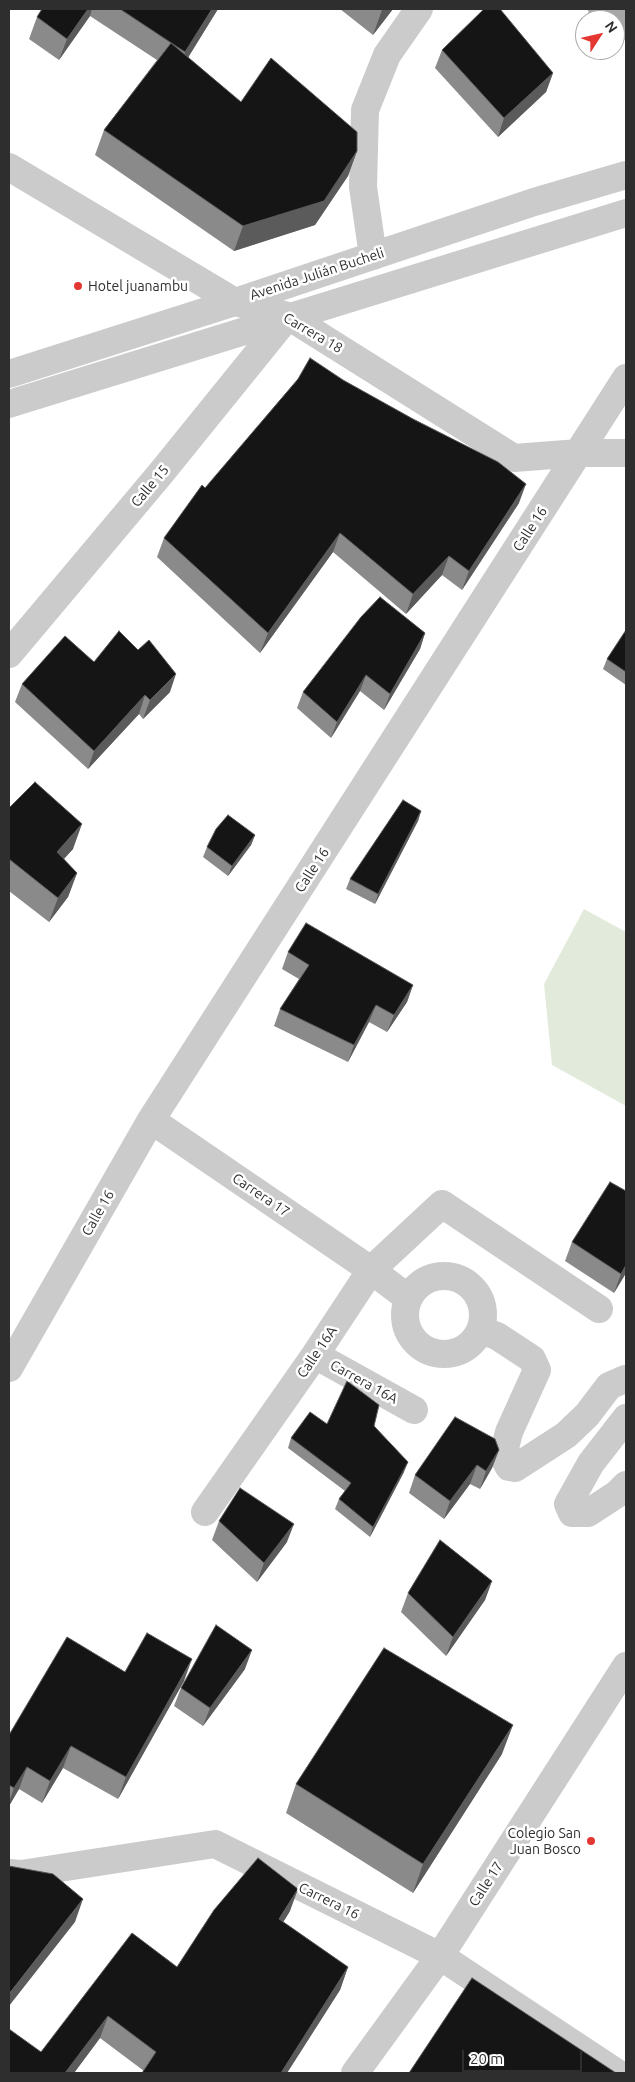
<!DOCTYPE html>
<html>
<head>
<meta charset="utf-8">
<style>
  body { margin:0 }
  #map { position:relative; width:635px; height:2082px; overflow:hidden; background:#fff; font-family:Ubuntu,sans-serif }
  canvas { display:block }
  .frame { position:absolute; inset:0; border:10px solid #2e2e2e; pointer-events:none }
  .north { position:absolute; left:575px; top:10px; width:50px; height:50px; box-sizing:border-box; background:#fff; border:1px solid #ababab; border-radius:50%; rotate:55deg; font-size:14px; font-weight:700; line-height:20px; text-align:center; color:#2e2e2e }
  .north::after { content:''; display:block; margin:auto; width:18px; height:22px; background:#e43731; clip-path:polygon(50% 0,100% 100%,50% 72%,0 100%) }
  .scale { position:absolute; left:462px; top:2050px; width:120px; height:22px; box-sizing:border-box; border:2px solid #2e2e2e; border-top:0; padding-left:6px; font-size:15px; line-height:18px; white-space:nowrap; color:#2e2e2e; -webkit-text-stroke:4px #fff; paint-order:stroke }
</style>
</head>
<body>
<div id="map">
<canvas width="635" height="2082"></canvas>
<div class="frame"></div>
<div class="north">N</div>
<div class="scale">20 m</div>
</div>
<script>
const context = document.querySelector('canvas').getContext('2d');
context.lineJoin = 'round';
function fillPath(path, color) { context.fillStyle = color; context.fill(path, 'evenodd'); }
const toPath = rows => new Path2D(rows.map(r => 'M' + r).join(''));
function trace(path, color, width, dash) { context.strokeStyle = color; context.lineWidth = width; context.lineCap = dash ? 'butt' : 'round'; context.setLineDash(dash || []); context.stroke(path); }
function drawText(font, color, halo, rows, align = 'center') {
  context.font = font + ' Ubuntu,sans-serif'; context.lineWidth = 5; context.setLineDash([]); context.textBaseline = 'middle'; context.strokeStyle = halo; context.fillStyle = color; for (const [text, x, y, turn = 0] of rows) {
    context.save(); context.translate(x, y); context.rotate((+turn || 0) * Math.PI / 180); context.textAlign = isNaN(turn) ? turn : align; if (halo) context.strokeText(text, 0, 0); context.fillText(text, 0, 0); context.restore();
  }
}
const green = toPath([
  [584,909,626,932,626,1106,552,1065,544,984]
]);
const minor = toPath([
  [9,167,235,302,288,316,514,458,579,453,626,453],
  [373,256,363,187,365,110,387,55,419,9],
  [9,374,235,302,534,202,626,175],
  [9,404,626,213],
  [9,654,161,473,288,316],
  [151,1120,371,1270,408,1298],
  '405 1315a39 39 0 1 1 78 0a39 39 0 1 1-78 0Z',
  [480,1330,497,1336,532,1359,537,1370,509,1432,503,1456,509,1467,515,1468,566,1435,587,1415,609,1386,625,1379,626,1380],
  [315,1355,414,1410],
  [9,1368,151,1120,626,378],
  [626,1418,591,1463,568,1504,572,1513,588,1513,617,1494,626,1485],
  [205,1512,315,1355,371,1270,442,1204,599,1309],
  [9,1873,21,1874,215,1844,440,1956,617,2073],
  [355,2073,440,1956,626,1666]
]);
const major = toPath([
  [602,9,626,26]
]);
const wall = toPath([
  [42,9,218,9,188,57,241,102,357,151,348,176,315,225,234,251,95,155,104,130,157,60,90,16,59,60,29,39,37,17],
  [340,9,393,9,373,35],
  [442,50,553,73,546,92,498,137,435,68],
  [205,488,519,503,462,590,442,575,406,614,333,552,260,653,157,557,164,538],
  [626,630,626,685,603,669,607,659],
  [425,633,420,649,384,710,360,691,331,738,297,708,303,692],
  [94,662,170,692,143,719,139,714,88,769,15,702,22,684],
  [9,808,73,849,64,859,77,873,68,897,49,922,9,891],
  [421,811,418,821,375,904,346,889,350,879],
  [255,835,251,845,228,876,203,857,207,847],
  [288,952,413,985,407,1002,387,1032,369,1022,348,1062,274,1026,280,1009,299,979,282,969],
  [572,1242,626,1273,614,1293,565,1261],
  [327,1424,374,1426,404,1472,370,1537,335,1509,339,1499,345,1491,288,1448,291,1438],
  [499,1450,492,1468,480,1489,470,1484,444,1519,409,1493,415,1475],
  [219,1521,287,1542,257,1582,212,1540],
  [492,1581,485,1600,446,1656,401,1612,408,1593],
  [245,1669,203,1726,174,1706,181,1688],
  [125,1672,184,1681,118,1799,63,1768,42,1803,19,1789,9,1806,9,1735],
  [502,1754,413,1893,286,1813,296,1784],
  [290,1911,283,1922,348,1967,340,1990,287,2073,142,2073,144,2071,100,2038,74,2073,9,2073,41,2052,177,1967]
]);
const shadedWall = toPath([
  [88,9,92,9,90,16,59,60,67,39],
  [212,9,218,9,178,74,185,52],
  [383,9,393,9,373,35,382,10],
  [553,73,546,92,498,137,504,118],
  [357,151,348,176,315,225,234,251,243,226],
  [526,484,519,503,462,590,469,571],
  [340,533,333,552,260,653,268,633],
  [449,556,442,575,406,614,413,594],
  [425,633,420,649,384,710,390,694],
  [176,674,170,692,143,719,150,700],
  [366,675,360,691,331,738,337,722],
  [145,695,139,714,88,769,94,751],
  [421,811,418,821,375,904,378,894],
  [82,824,73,849,48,876,57,852],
  [255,835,251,845,228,876,232,866],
  [77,873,68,897,49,922,58,898],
  [413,985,407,1002,387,1032,394,1015],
  [376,1005,369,1022,348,1062,354,1045],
  [626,1265,626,1273,614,1293,621,1274],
  [499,1450,492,1468,480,1489,486,1471],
  [408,1462,404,1472,370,1537,373,1527],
  [477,1465,470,1484,444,1519,450,1501],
  [294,1524,287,1542,257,1582,264,1563],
  [492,1581,485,1600,446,1656,453,1637],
  [252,1650,245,1669,203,1726,210,1708],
  [192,1659,184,1681,118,1799,126,1777],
  [513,1725,502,1754,413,1893,423,1864],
  [71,1746,63,1768,42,1803,50,1781],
  [27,1767,19,1789,9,1806,9,1802,14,1788],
  [298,1889,290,1911,271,1942,279,1919],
  [83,1899,75,1922,9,2006,9,1994],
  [348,1967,340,1990,287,2073,281,2073],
  [108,2016,100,2038,74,2073,65,2073]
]);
const building = toPath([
  [42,9,88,9,67,39,37,17,42,9],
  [120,9,212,9,185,52,120,9],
  [484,9,500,9,553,73,504,118,442,50,484,9],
  [171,43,241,102,271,58,357,132,357,151,324,201,243,226,104,130,171,43],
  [310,358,343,380,413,419,498,462,526,484,469,571,449,556,413,594,340,533,268,633,164,538,202,485,205,488,298,379,310,358],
  [380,597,425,633,390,694,366,675,337,722,303,692,361,617,380,597],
  [626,630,626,672,607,659,626,630],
  [119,631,138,650,149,640,176,674,150,700,145,695,94,751,22,684,65,636,94,662,119,631],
  [35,782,82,824,57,852,77,873,58,898,9,859,9,808,35,782],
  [403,800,421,811,378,894,350,879,403,800],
  [228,815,255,835,232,866,207,847,216,829,228,815],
  [306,923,413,985,394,1015,376,1005,354,1045,280,1009,309,965,288,952,306,923],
  [610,1182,626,1191,626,1265,621,1274,572,1242,610,1182],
  [347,1381,379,1405,374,1426,408,1462,373,1527,339,1499,351,1483,291,1438,310,1412,327,1424,347,1381],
  [455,1417,495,1439,499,1450,486,1471,477,1465,450,1501,415,1475,455,1417],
  [240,1488,294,1524,264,1563,219,1521,240,1488],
  [440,1540,492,1581,453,1637,408,1593,440,1540],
  [216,1625,252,1650,210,1708,181,1688,216,1625],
  [147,1633,192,1659,126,1777,71,1746,50,1781,27,1767,14,1788,9,1785,9,1735,67,1637,125,1672,147,1633],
  [384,1648,513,1725,423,1864,296,1784,384,1648],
  [258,1858,298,1889,279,1919,348,1967,281,2073,142,2073,156,2052,108,2016,65,2073,9,2073,9,2029,41,2052,132,1933,177,1967,214,1910,258,1858],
  [9,1866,53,1874,83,1899,9,1994,9,1866],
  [472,1978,616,2073,409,2073,472,1978]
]);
const markers = [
  [78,286,5,"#e43731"],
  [591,1841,5,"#e43731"]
];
const streetNames = [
  ["Avenida Julián Bucheli",317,274,-18],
  ["Carrera 18",313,333,30],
  ["Calle 15",150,486,-50],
  ["Calle 16",530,529,-57],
  ["Calle 16",312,870,-57],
  ["Carrera 17",261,1195,34],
  ["Calle 16",98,1213,-60],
  ["Calle 16A",317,1352,-56],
  ["Carrera 16A",364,1382,29],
  ["Calle 17",486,1884,-57],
  ["Carrera 16",329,1901,26]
];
const poiNames = [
  ["Hotel juanambu",88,286],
  ["Colegio San",581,1833,"right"],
  ["Juan Bosco",581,1849,"right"]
];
fillPath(green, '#e2ebdb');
trace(minor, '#cbcbcb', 28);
trace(major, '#a6a6a6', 28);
fillPath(wall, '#8a8a8a');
fillPath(shadedWall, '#5b5b5b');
fillPath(building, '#151515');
trace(building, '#5b5b5b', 1);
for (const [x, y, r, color] of markers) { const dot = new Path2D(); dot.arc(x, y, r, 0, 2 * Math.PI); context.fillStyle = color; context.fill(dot); trace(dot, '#fff', 2); }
drawText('14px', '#2e2e2e', '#fff', streetNames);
drawText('14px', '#2e2e2e', '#fff', poiNames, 'left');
</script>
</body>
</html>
